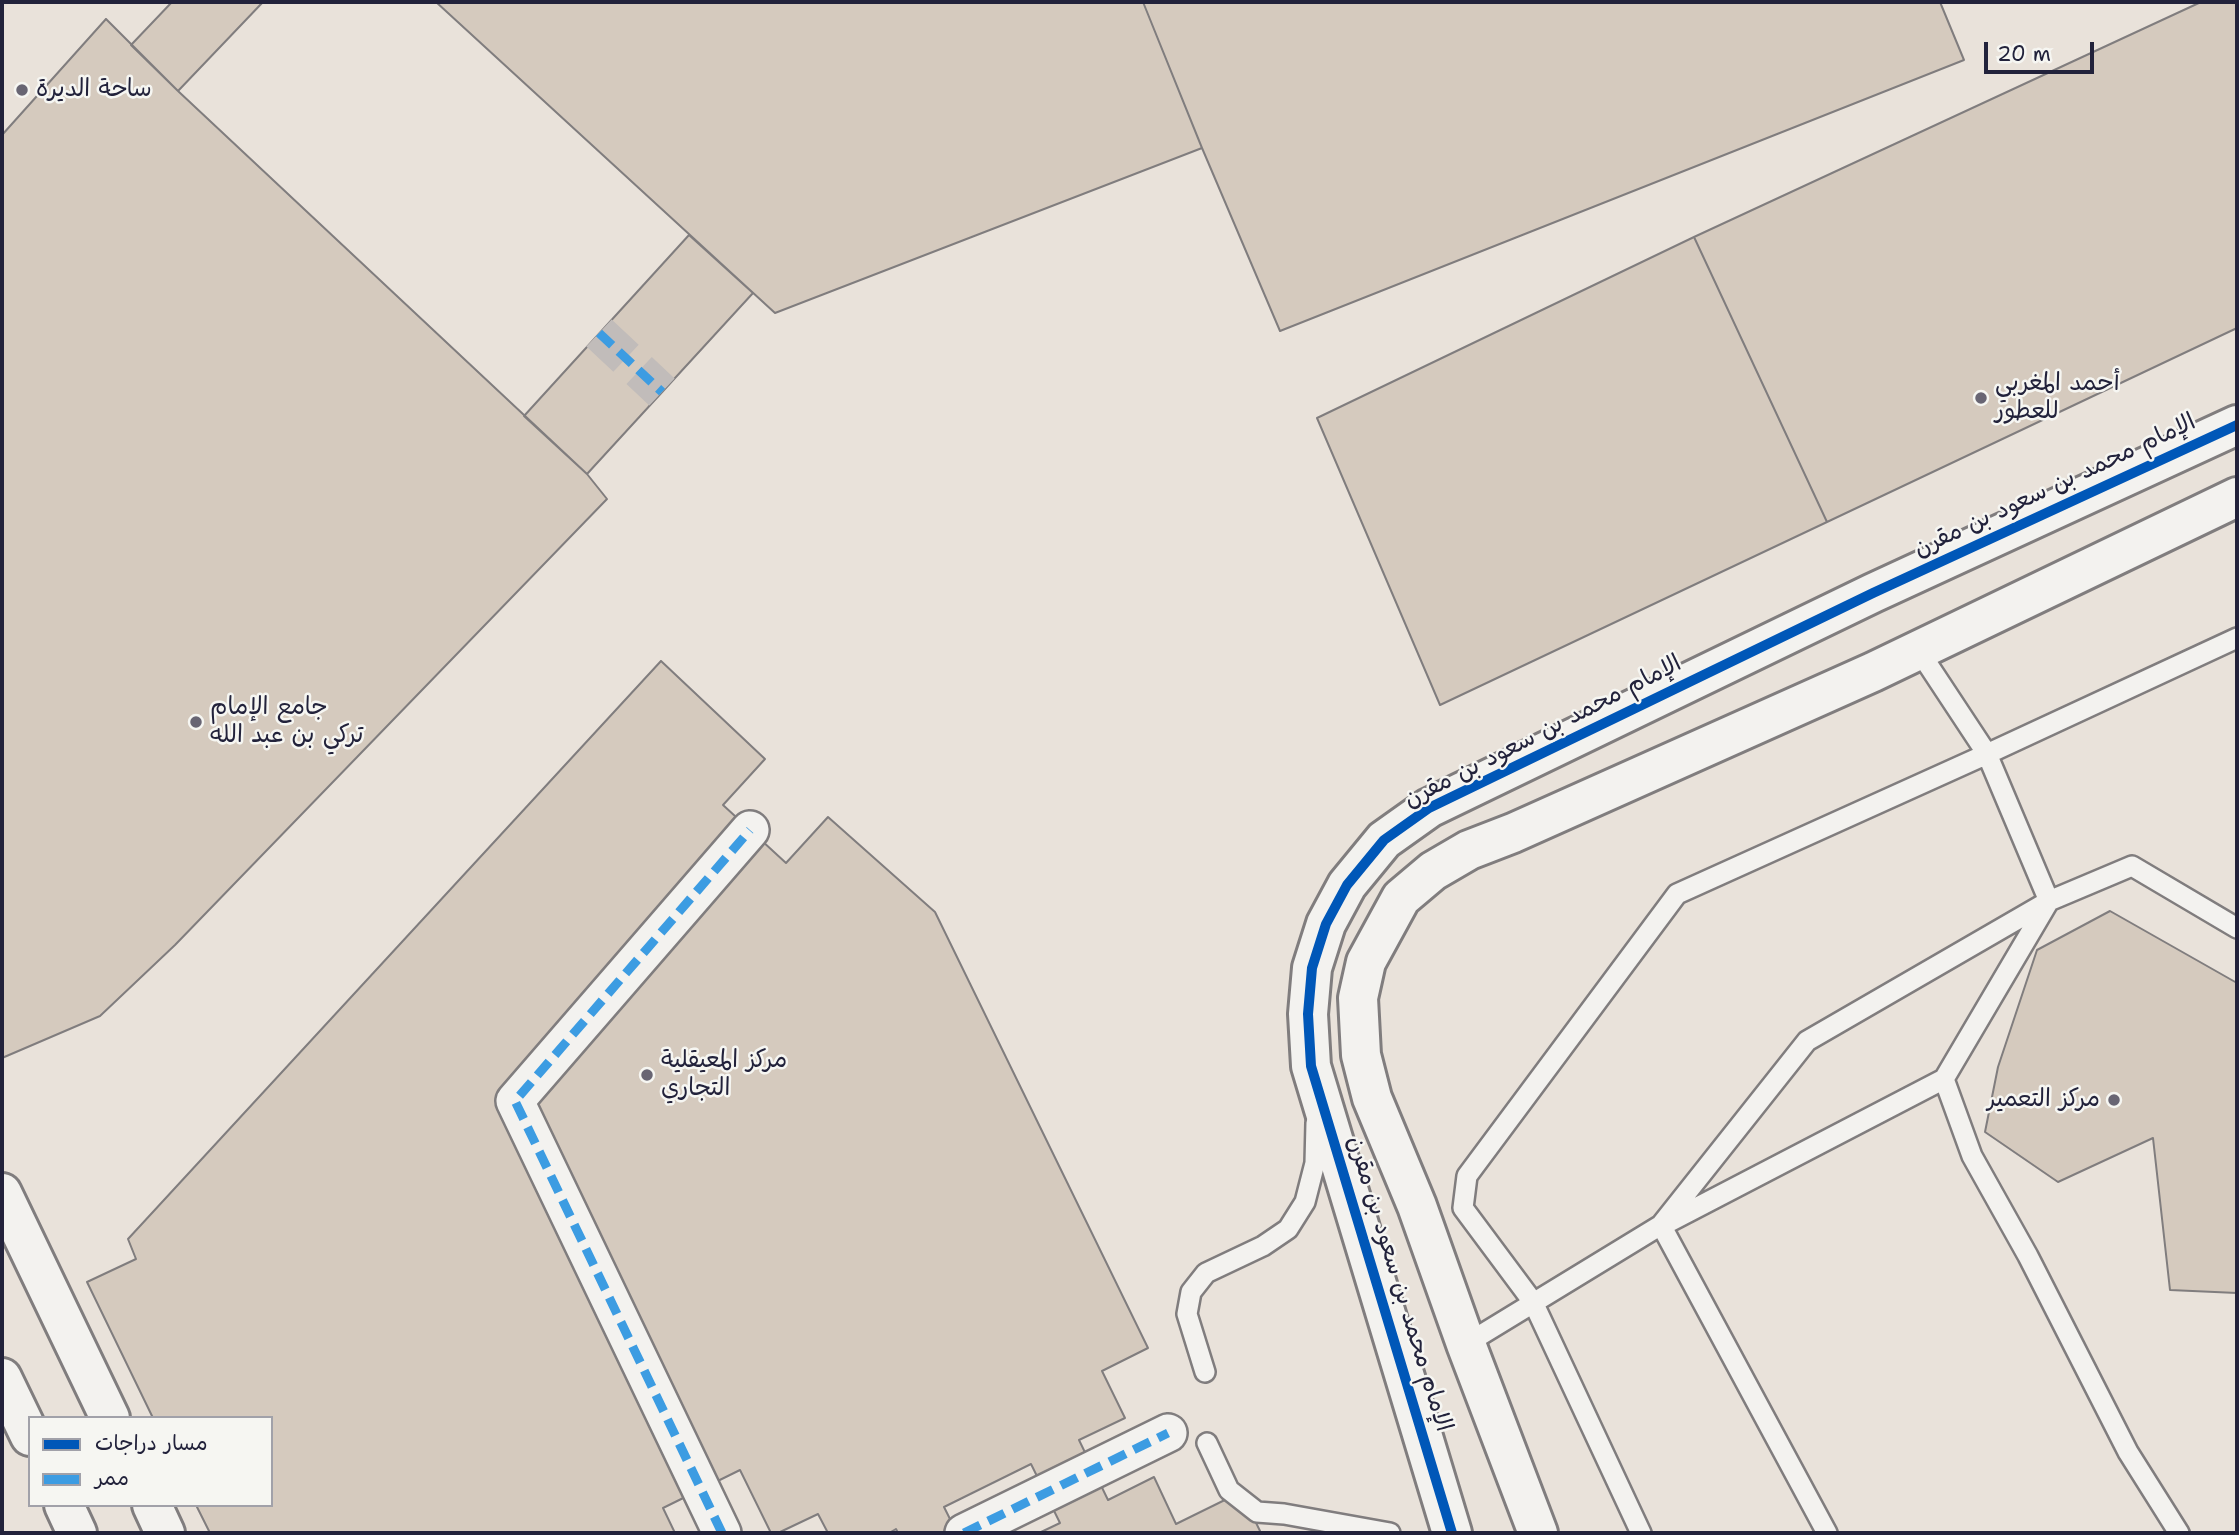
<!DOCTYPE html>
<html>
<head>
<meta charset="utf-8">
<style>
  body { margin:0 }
  #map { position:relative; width:2239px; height:1535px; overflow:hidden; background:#e9e2da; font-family:"Shantell Sans","Playpen Sans Arabic",sans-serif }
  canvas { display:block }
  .frame { position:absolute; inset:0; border:4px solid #22223b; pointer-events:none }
  .legend { position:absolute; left:28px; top:1416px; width:245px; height:91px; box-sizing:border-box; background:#f6f6f2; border:2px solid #a1a1a9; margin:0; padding:9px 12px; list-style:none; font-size:21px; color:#22223b }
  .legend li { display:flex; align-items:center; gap:14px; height:35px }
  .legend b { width:35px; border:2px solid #a1a1a9 }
  .scale { position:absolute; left:1984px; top:42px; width:110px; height:32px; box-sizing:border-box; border:4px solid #22223b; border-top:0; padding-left:9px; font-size:21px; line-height:24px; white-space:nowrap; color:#22223b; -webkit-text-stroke:5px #f6f6f2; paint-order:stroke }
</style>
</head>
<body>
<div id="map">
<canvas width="2239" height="1535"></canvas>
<div class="frame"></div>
<ul class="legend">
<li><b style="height:9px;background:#0057b8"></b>مسار دراجات</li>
<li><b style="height:9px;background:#3c9ce2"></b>ممر</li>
</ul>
<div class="scale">20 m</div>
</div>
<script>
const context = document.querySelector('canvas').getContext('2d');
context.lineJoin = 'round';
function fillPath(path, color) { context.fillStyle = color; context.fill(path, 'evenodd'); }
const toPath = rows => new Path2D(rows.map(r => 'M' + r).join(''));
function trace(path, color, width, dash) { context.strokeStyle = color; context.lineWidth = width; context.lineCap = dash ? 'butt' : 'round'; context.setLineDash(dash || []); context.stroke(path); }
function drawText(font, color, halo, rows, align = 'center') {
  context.font = font + ' "Shantell Sans","Playpen Sans Arabic",sans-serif'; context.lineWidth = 5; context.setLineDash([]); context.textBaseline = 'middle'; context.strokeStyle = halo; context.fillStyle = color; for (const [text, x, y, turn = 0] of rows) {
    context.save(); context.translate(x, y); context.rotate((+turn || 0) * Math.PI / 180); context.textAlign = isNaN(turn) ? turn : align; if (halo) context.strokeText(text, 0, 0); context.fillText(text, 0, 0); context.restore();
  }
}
const building = toPath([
  [172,2,263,2,178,91,131,45,172,2],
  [436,2,1143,2,1202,148,775,313,436,2],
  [1143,2,1940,2,1964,60,1280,331,1202,148,1143,2],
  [2201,2,2237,2,2237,328,1827,522,1694,237,2201,2],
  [106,19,178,91,587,474,607,499,175,945,100,1016,2,1058,2,135,106,19],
  [689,235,753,293,587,474,524,416,689,235],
  [1694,237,1827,522,1440,705,1317,418,1694,237],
  [661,661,765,759,723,805,786,863,828,817,935,912,1148,1348,1102,1371,1125,1418,1079,1440,1108,1500,1154,1477,1176,1524,1241,1492,1261,1533,1039,1533,1060,1523,1031,1464,944,1507,957,1533,898,1533,896,1529,889,1533,828,1533,818,1514,778,1533,771,1533,740,1470,663,1508,675,1533,210,1533,196,1505,271,1505,271,1418,153,1418,87,1282,136,1259,128,1239,661,661],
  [2110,911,2237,983,2237,1293,2170,1290,2153,1138,2058,1182,1985,1132,1998,1067,2037,950,2110,911]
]);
const streetTunnel = toPath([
  [599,333,662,392]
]);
const lane = toPath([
  [1919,651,1987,754,2049,901,1944,1079,1972,1156,2028,1256,2128,1452,2179,1533],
  [1669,1222,1944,1079],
  [1661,1225,1807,1041,2049,901,2132,866,2237,928],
  [1466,1344,1661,1225,1827,1533],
  [1205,1372,1187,1314,1191,1292,1206,1273,1263,1246,1288,1229,1305,1202,1315,1163,1316,1123],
  [1207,1443,1229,1490,1257,1512,1284,1514,1390,1533],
  [1641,1533,1533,1302,1463,1208,1467,1176,1677,894,1987,754,2237,638]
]);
const street = toPath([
  [722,1533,515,1101,750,830],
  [964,1533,1168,1433]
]);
const secondary = toPath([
  [2,1193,110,1418],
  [2,1378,30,1436],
  [64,1505,77,1533],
  [152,1505,165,1533],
  [1452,1533,1311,1066,1308,1014,1312,968,1326,924,1347,885,1384,840,1429,808,1873,593,2237,425],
  [1538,1533,1466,1344,1417,1206,1372,1098,1361,1055,1358,998,1366,962,1401,898,1433,871,1469,850,1513,833,1873,672,2237,497]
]);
const quiet = toPath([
  [599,333,662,392],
  [722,1533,515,1101,750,830],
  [964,1533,1168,1433]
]);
const cycleway = toPath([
  [1452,1533,1311,1066,1308,1014,1312,968,1326,924,1347,885,1384,840,1429,808,1873,593,2237,425]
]);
const markers = [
  [22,90,7,"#686573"],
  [1981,398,7,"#686573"],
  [196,722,7,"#686573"],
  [647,1075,7,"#686573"],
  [2114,1100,7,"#686573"]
];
const poiNames = [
  ["ساحة الديرة",36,90],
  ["أحمد المغربي",1995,384],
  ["للعطور",1995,412],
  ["جامع الإمام",210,708],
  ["تركي بن عبد الله",210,736],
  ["مركز المعيقلية",661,1061],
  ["التجاري",661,1089],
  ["مركز التعمير",2100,1100,"right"]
];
const streetNames = [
  ["الإمام محمد بن سعود بن مقرن",2055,486,-25],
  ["الإمام محمد بن سعود بن مقرن",1543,732,-27],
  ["الإمام محمد بن سعود بن مقرن",1399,1284,73]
];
fillPath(building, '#d5cabe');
trace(building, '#807d7e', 2);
trace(streetTunnel, '#c1bcba', 37, [37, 18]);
trace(lane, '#807d7e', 24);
trace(street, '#807d7e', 42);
trace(secondary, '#807d7e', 44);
trace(lane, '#f3f2ef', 19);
trace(street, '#f3f2ef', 37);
trace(secondary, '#f3f2ef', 38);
trace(quiet, '#3c9ce2', 9, [18, 9]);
trace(cycleway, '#0057b8', 10);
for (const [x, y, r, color] of markers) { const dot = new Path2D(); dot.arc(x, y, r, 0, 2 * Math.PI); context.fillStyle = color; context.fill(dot); trace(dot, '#f6f6f2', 2.5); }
drawText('24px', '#22223b', '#f6f6f2', poiNames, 'left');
drawText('24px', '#22223b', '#f6f6f2', streetNames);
</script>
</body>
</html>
